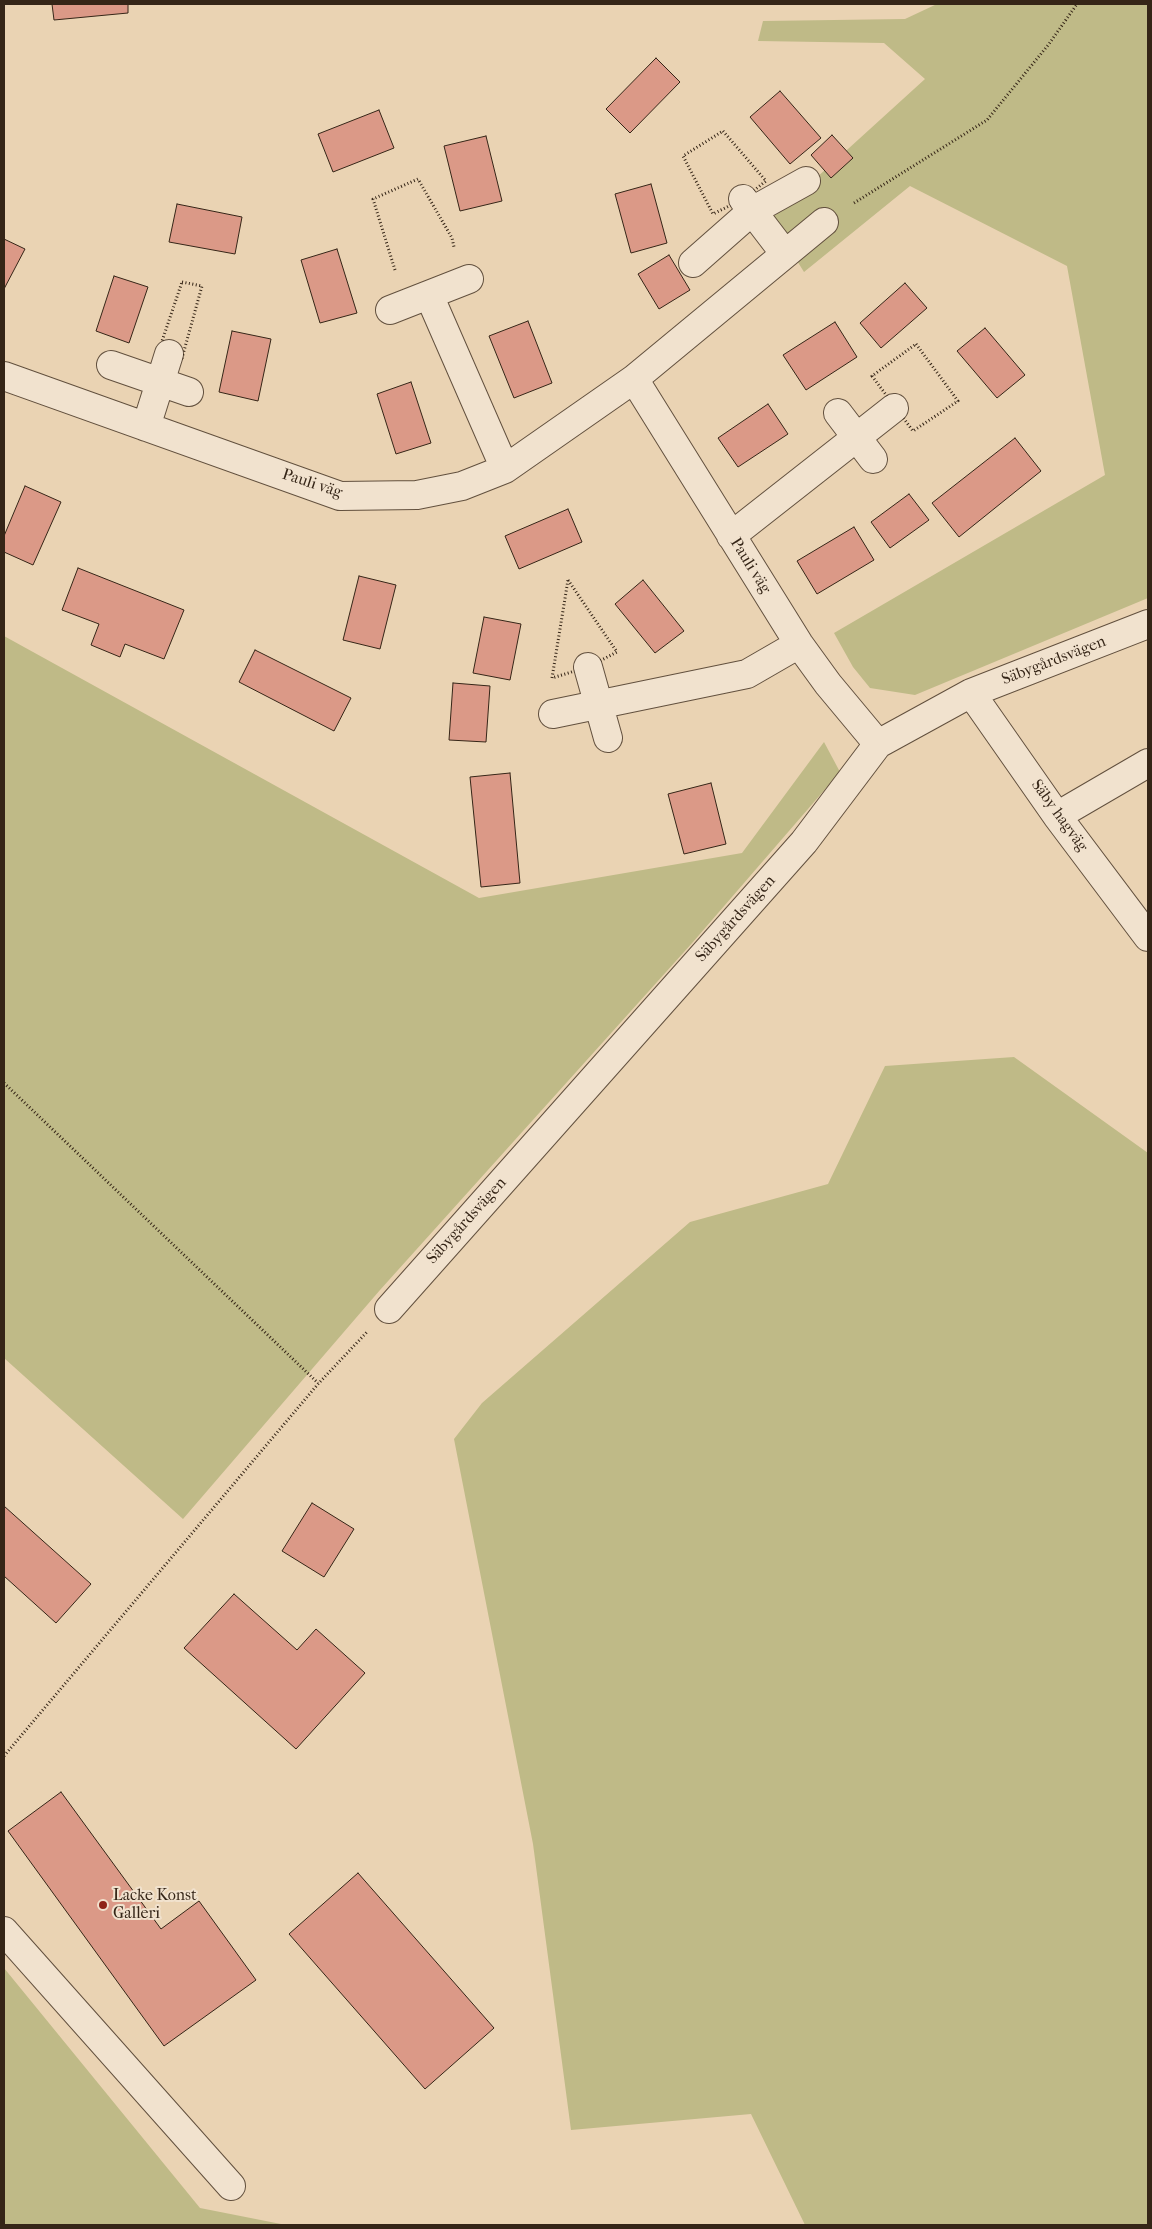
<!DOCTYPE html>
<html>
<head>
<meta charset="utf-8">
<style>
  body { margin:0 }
  #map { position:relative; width:1152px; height:2229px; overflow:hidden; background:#ead3b3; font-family:"IM FELL French Canon",serif }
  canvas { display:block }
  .frame { position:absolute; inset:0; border:5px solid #352517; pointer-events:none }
</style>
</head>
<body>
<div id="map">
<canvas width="1152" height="2229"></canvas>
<div class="frame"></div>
</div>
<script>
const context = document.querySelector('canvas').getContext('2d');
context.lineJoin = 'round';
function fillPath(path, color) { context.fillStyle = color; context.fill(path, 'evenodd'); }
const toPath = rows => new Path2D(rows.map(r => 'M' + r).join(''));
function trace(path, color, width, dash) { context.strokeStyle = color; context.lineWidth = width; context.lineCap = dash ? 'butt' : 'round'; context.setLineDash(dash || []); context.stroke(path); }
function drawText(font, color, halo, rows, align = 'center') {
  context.font = font + ' "IM FELL French Canon",serif'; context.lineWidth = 4; context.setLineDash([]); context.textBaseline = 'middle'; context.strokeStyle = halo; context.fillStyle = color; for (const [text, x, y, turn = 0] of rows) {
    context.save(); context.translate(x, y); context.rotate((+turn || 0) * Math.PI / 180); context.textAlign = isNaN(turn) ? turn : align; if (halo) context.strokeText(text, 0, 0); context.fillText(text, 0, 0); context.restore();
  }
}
const green = toPath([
  [937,4,1148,4,1148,598,915,695,870,688,853,667,834,633,1105,475,1067,266,910,186,804,272,771,219,925,79,884,43,758,41,763,21,905,19],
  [4,636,479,898,742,853,824,742,840,772,693,942,380,1290,183,1519,4,1358],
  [1014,1057,1148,1153,1148,2225,805,2225,751,2114,571,2130,533,1844,454,1439,482,1403,690,1222,828,1184,885,1066],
  [4,1968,200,2208,286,2225,4,2225]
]);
const building = toPath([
  [52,4,128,4,128,13,54,20,52,4],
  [656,58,680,82,630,133,606,109,656,58],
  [780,91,821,138,790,164,750,117,780,91],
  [379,110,394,148,333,172,318,134,379,110],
  [832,135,853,158,831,178,811,155,832,135],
  [486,136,502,201,460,211,444,146,486,136],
  [651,184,667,243,631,253,615,194,651,184],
  [177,204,242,217,235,254,169,242,177,204],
  [4,239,25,249,4,289,4,239],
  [337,249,357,313,320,323,301,260,337,249],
  [669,255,690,290,659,309,638,274,669,255],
  [114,276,148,287,129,343,96,331,114,276],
  [905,283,927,308,881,348,860,323,905,283],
  [528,321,552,383,514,398,489,336,528,321],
  [835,322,857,357,806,390,783,355,835,322],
  [985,328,1025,375,997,398,957,351,985,328],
  [232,331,271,339,258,401,219,392,232,331],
  [411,382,431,443,396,454,377,394,411,382],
  [768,404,788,434,738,467,718,438,768,404],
  [1015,438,1041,471,959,537,932,503,1015,438],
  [25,486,61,502,33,565,4,552,4,536,25,486],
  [909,494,929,520,890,548,871,522,909,494],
  [568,509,582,542,519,569,505,536,568,509],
  [854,527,874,560,817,594,797,561,854,527],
  [78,568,184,610,164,659,125,644,120,657,91,645,99,624,62,610,78,568],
  [359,576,396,585,380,649,343,640,359,576],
  [643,580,684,631,655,653,615,604,643,580],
  [484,617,521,624,510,680,473,673,484,617],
  [255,650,351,698,334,731,239,682,255,650],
  [453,683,490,686,486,742,449,740,453,683],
  [510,773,520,883,481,887,470,777,510,773],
  [711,783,726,844,684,854,668,794,711,783],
  [312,1503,354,1529,324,1577,282,1551,312,1503],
  [4,1506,91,1584,56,1623,4,1576,4,1506],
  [234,1594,297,1650,316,1629,365,1673,296,1749,184,1648,234,1594],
  [61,1792,161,1929,199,1901,256,1980,164,2046,8,1831,61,1792],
  [358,1873,494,2028,425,2089,289,1934,358,1873]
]);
const path = toPath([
  [723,131,766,181,743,199,713,214,683,156,723,131],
  [854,203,987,120,1049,44,1077,4],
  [395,270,373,199,418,179,452,238,454,247],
  [182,282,202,286,182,358,159,350,182,282],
  [916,344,958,401,913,431,872,376,916,344],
  [568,580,617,652,588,667,552,678,568,580],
  [4,1083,318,1383],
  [4,1756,318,1384,367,1332]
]);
const minor = toPath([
  [743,199,785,254],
  [693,263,752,211,806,181],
  [429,295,505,469],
  [390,310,469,279],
  [111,365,189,392],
  [4,376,340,496,417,495,462,486,505,469,634,379,824,222],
  [634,379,799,644,828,684,878,744],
  [838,413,873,459],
  [146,427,169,354],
  [731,536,894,408],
  [588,667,608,738],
  [971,693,1057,816,1148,937],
  [553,714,747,674,799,644],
  [1057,816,1148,763],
  [389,1309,804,842,878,744,971,693,1148,624],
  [4,1931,231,2186]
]);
const markers = [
  [103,1905,5,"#8f2418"]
];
const streetNames = [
  ["Pauli väg",312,484,18],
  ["Pauli väg",750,566,58],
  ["Säbygårdsvägen",1054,661,-21],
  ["Säby hagväg",1059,816,54],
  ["Säbygårdsvägen",736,919,-48],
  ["Säbygårdsvägen",467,1221,-48]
];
const poiNames = [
  ["Lacke Konst",113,1896],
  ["Galleri",113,1914]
];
fillPath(green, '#bfba87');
fillPath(building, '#db9987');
trace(building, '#352517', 1);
trace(minor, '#62503e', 30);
trace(path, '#352517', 3, [1, 2.5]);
trace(minor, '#f1e2ce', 28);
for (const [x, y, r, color] of markers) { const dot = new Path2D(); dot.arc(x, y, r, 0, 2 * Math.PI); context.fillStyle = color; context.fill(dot); trace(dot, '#f1e2ce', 2); }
drawText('16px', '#352517', '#f1e2ce', streetNames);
drawText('16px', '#352517', '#f1e2ce', poiNames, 'left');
</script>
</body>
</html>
